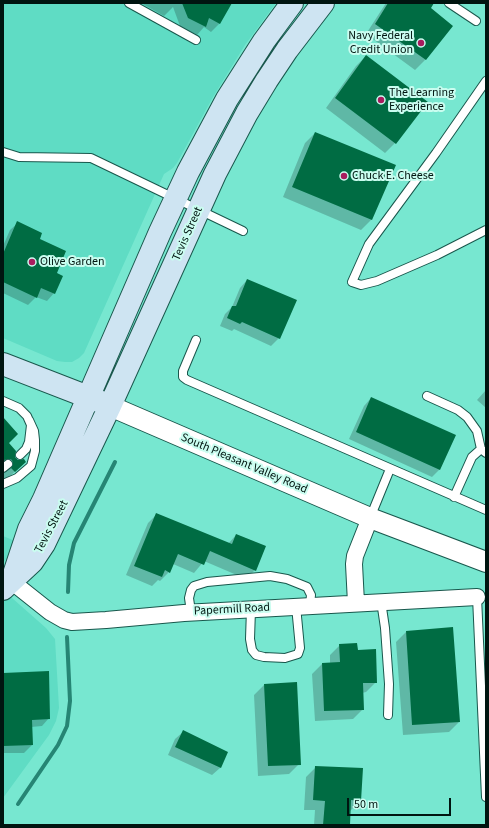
<!DOCTYPE html>
<html>
<head>
<meta charset="utf-8">
<style>
  body { margin:0 }
  #map { position:relative; width:489px; height:828px; overflow:hidden; background:#77e7d0; font-family:"Source Sans 3",sans-serif }
  canvas { display:block }
  .frame { position:absolute; inset:0; border:4px solid #001510; pointer-events:none }
  .scale { position:absolute; left:347px; top:798px; width:104px; height:18px; box-sizing:border-box; border:2px solid #001510; border-top:0; padding-left:5px; font-size:12px; line-height:14px; white-space:nowrap; color:#001510; -webkit-text-stroke:3px #cafdf0; paint-order:stroke }
</style>
</head>
<body>
<div id="map">
<canvas width="489" height="828"></canvas>
<div class="frame"></div>
<div class="scale">50 m</div>
</div>
<script>
const context = document.querySelector('canvas').getContext('2d');
context.lineJoin = 'round';
function fillPath(path, color) { context.fillStyle = color; context.fill(path, 'evenodd'); }
const toPath = rows => new Path2D(rows.map(r => 'M' + r).join(''));
function trace(path, color, width, dash) { context.strokeStyle = color; context.lineWidth = width; context.lineCap = dash ? 'butt' : 'round'; context.setLineDash(dash || []); context.stroke(path); }
function drawText(font, color, halo, rows, align = 'center') {
  context.font = font + ' "Source Sans 3",sans-serif'; context.lineWidth = 4; context.setLineDash([]); context.textBaseline = 'middle'; context.strokeStyle = halo; context.fillStyle = color; for (const [text, x, y, turn = 0] of rows) {
    context.save(); context.translate(x, y); context.rotate((+turn || 0) * Math.PI / 180); context.textAlign = isNaN(turn) ? turn : align; if (halo) context.strokeText(text, 0, 0); context.fillText(text, 0, 0); context.restore();
  }
}
const built = toPath([
  [3,3,276,3,245,45,213,97,177,163,173,168,164,174,84,353,79,358,72,362,65,362,57,361,3,338],
  [3,536,15,541,7,558,3,563],
  [3,590,46,628,55,639,59,708,56,721,49,735,3,798]
]);
const shadow = toPath([
  [141,3,231,3,219,24,211,32,204,27,197,35,180,26,173,7,164,16],
  [386,3,433,3,430,9,452,26,425,60,415,70,366,34],
  [366,56,395,143,385,153,326,108,356,66],
  [315,133,395,166,371,220,361,230,283,197,305,143],
  [18,223,38,240,54,293,47,301,36,297,28,305,3,293,3,246,10,230],
  [247,280,279,338,271,346,234,329,232,331,220,326,225,314,232,307,240,288],
  [486,390,486,408,477,400],
  [371,398,440,469,432,477,349,439,364,406],
  [3,420,8,443,14,457,18,461,25,462,4,482,3,480],
  [157,514,228,544,236,535,255,570,246,579,204,561,194,573,173,564,169,572,160,581,158,580,152,586,126,575,148,523],
  [406,632,459,722,449,732,403,735,396,642],
  [340,645,357,651,376,682,366,692,362,693,363,709,353,719,315,721,312,674,322,664,330,664,330,655],
  [3,674,49,718,42,726,31,727,32,745,24,753,3,753],
  [264,685,299,764,289,774,258,776,254,695],
  [183,732,227,752,220,768,212,775,168,755,175,739],
  [316,767,360,801,350,811,349,825,314,825,315,810,304,810,306,777]
]);
const stream = toPath([
  [68,592,69,565,74,543,115,462],
  [18,804,58,745,67,726,70,701,67,637]
]);
const building = toPath([
  [182,3,232,3,220,24,209,18,206,27,188,18],
  [388,3,434,3,431,8,453,26,426,60,375,24],
  [366,55,428,102,396,144,335,98],
  [315,132,396,165,372,220,292,187],
  [17,221,42,233,40,239,66,251,57,273,63,276,55,294,41,288,37,298,3,282,3,254],
  [247,279,297,300,280,339,242,322,240,324,227,318,232,306,236,306],
  [371,397,456,435,440,470,356,432],
  [3,417,18,434,9,443,16,451,15,457,18,460,24,459,26,462,15,472,11,468,13,464,12,460,10,459,4,460,3,459],
  [156,513,232,544,236,534,266,546,256,571,210,551,204,565,178,554,170,573,165,570,162,577,134,566],
  [453,627,460,722,412,725,406,631],
  [357,643,358,650,376,649,377,683,363,683,364,710,324,711,322,663,340,662,339,644],
  [49,671,50,719,32,720,33,745,3,746,3,673],
  [297,682,301,765,268,766,264,684],
  [183,730,228,752,221,768,175,747],
  [315,766,363,768,361,801,351,800,350,825,323,825,325,801,313,800]
]);
const service = toPath([
  [129,3,196,40],
  [449,3,476,21],
  [486,81,436,153,369,244,352,282,361,285,377,281,437,255,486,230],
  [3,152,19,157,91,158,243,231],
  [196,340,183,371,183,377,187,380,486,510],
  [427,396,458,410,467,417,477,431,481,449,486,453],
  [3,401,19,408,27,416,31,425,29,442,26,449,20,455],
  [3,468,8,464],
  [3,484,17,478,31,466,35,451,35,440,34,431,29,420],
  [454,497,472,457,481,449],
  [370,518,390,469],
  [477,597,486,797],
  [381,601,385,628,389,684,388,715],
  [251,609,250,639,252,650,256,655,264,657,285,658,298,654,300,648,296,606],
  [191,612,189,598,191,590,194,586,207,582,270,576,287,579,307,587,311,595,310,605]
]);
const minor = toPath([
  [11,581,50,612,64,620,72,622,106,620,184,613,477,597],
  [356,603,354,564,355,556,370,518]
]);
const tertiary = toPath([
  [110,406,370,518,486,562]
]);
const secondary = toPath([
  [3,364,101,402],
  [12,580,29,529,44,499,160,232,188,172,227,99,264,41,292,3],
  [3,589,32,562,44,544,110,406,215,174,247,113,267,80,287,50,323,3]
]);
const markers = [
  [421,43,4,"#a81c5e"],
  [381,100,4,"#a81c5e"],
  [344,176,4,"#a81c5e"],
  [32,262,4,"#a81c5e"]
];
const poiNames = [
  ["Navy Federal",413,36,"right"],
  ["Credit Union",413,50,"right"],
  ["The Learning",389,93],
  ["Experience",389,107],
  ["Chuck E. Cheese",352,176],
  ["Olive Garden",40,262]
];
const streetNames = [
  ["Tevis Street",188,234,-66],
  ["South Pleasant Valley Road",244,464,23],
  ["Tevis Street",52,527,-62],
  ["Papermill Road",232,610,-3]
];
fillPath(built, '#5fdcc4');
fillPath(shadow, '#0003');
trace(stream, '#268574', 4);
fillPath(building, '#006c43');
trace(service, '#19574c', 10);
trace(minor, '#19574c', 18);
trace(tertiary, '#19574c', 22);
trace(secondary, '#19574c', 24);
trace(service, '#fff', 8);
trace(minor, '#fff', 16);
trace(tertiary, '#fff', 20);
trace(secondary, '#cee4f2', 22);
for (const [x, y, r, color] of markers) { const dot = new Path2D(); dot.arc(x, y, r, 0, 2 * Math.PI); context.fillStyle = color; context.fill(dot); trace(dot, '#cafdf0', 1.5); }
drawText('12px', '#001510', '#cafdf0', poiNames, 'left');
drawText('12px', '#001510', '#cafdf0', streetNames);
</script>
</body>
</html>
